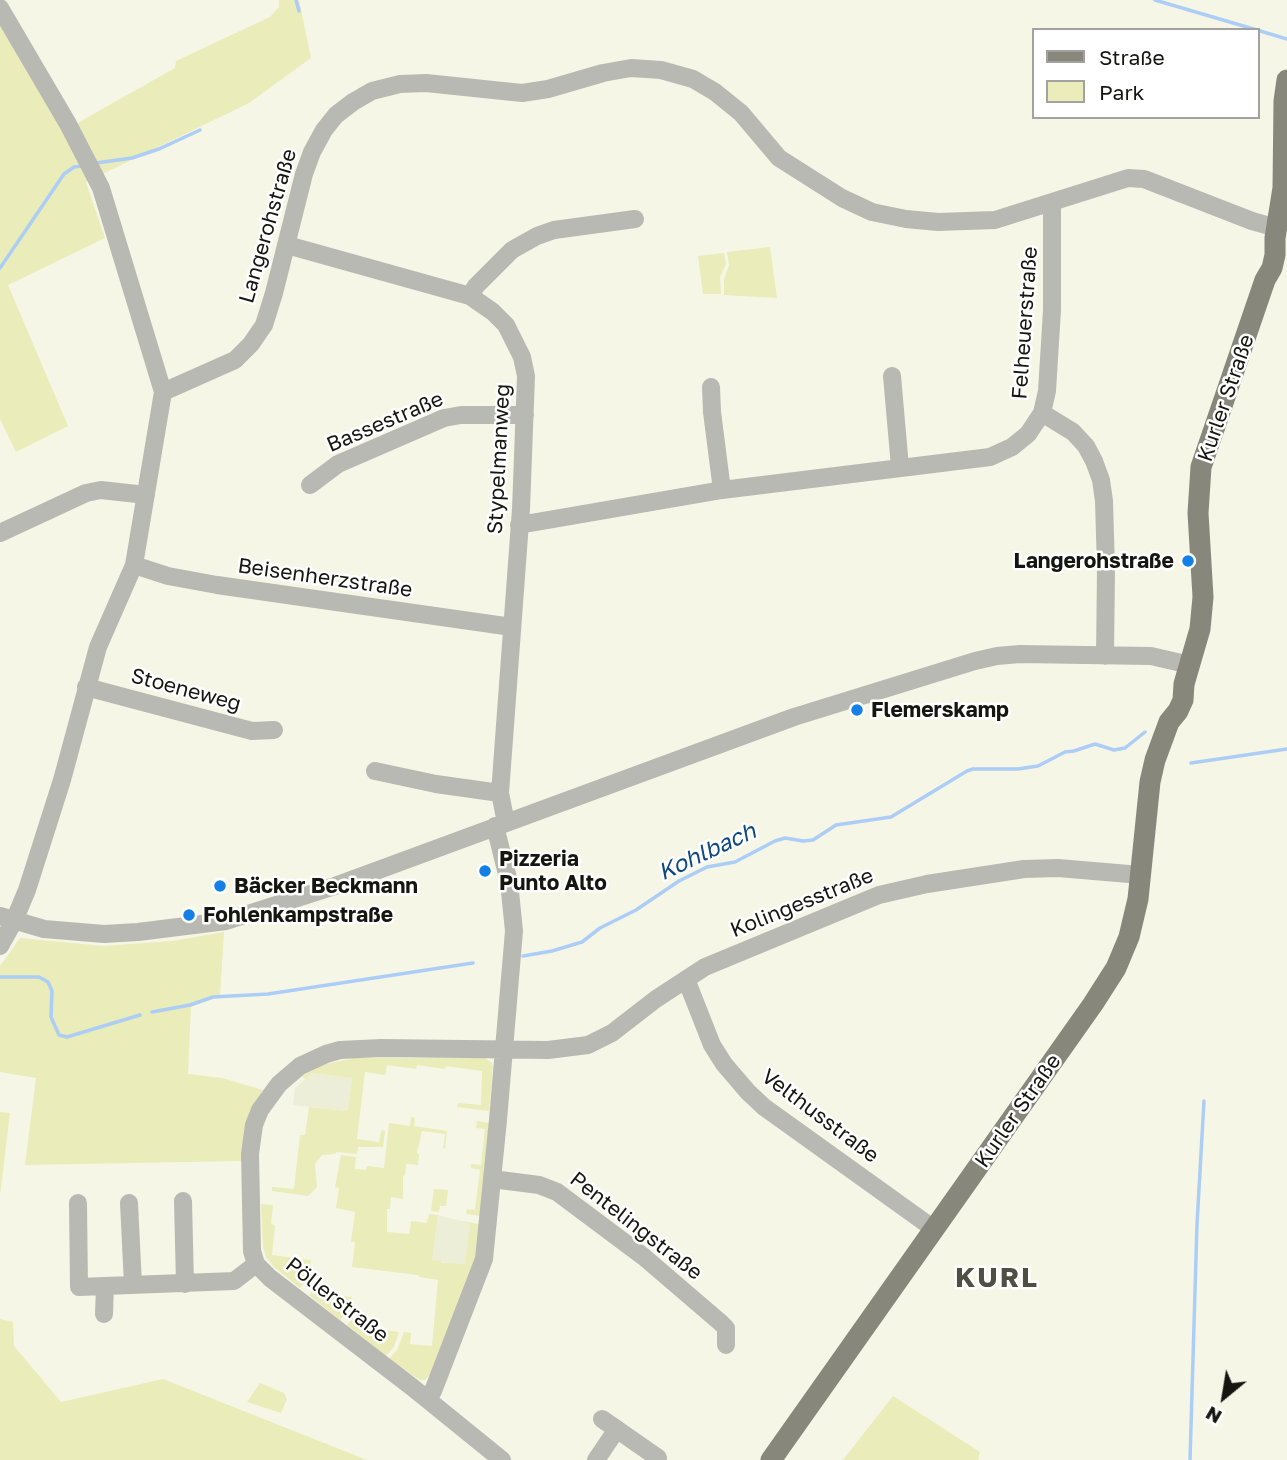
<!DOCTYPE html>
<html>
<head>
<meta charset="utf-8">
<style>
  body { margin:0 }
  #map { position:relative; width:1287px; height:1460px; overflow:hidden; background:#f6f6e7; font-family:"Golos Text",sans-serif }
  canvas { display:block }
  .legend { position:absolute; left:1032px; top:28px; width:228px; height:91px; box-sizing:border-box; background:#fff; border:2px solid #a2a2a0; margin:0; padding:9px 12px; list-style:none; font-size:21px; color:#161611 }
  .legend li { display:flex; align-items:center; gap:14px; height:35px }
  .legend b { width:35px; border:2px solid #a2a2a0 }
  .north { position:absolute; left:1189px; top:1362px; width:70px; height:70px; -webkit-text-stroke:5px #fff; paint-order:stroke; rotate:210deg; font-size:19px; font-weight:700; line-height:28px; text-align:center; color:#161611 }
  .north::after { content:''; display:block; margin:auto; width:24px; height:32px; background:#161611; clip-path:polygon(50% 0,100% 100%,50% 72%,0 100%) }
</style>
</head>
<body>
<div id="map">
<canvas width="1287" height="1460"></canvas>
<ul class="legend">
<li><b style="height:9px;background:#87877c"></b>Straße</li>
<li><b style="height:19px;background:#eaecb9"></b>Park</li>
</ul>
<div class="north">N</div>
</div>
<script>
const context = document.querySelector('canvas').getContext('2d');
context.lineJoin = 'round';
function fillPath(path, color) { context.fillStyle = color; context.fill(path, 'evenodd'); }
const toPath = rows => new Path2D(rows.map(r => 'M' + r).join(''));
function trace(path, color, width, dash) { context.strokeStyle = color; context.lineWidth = width; context.lineCap = dash ? 'butt' : 'round'; context.setLineDash(dash || []); context.stroke(path); }
function drawText(font, color, halo, rows, align = 'center') {
  context.font = font + ' "Golos Text",sans-serif'; context.lineWidth = 5; context.setLineDash([]); context.textBaseline = 'middle'; context.strokeStyle = halo; context.fillStyle = color; for (const [text, x, y, turn = 0] of rows) {
    context.save(); context.translate(x, y); context.rotate((+turn || 0) * Math.PI / 180); context.textAlign = isNaN(turn) ? turn : align; if (halo) context.strokeText(text, 0, 0); context.fillText(text, 0, 0); context.restore();
  }
}
const built = toPath([
  [312,1073,352,1078,348,1111,293,1105,295,1088],
  [438,1215,470,1223,466,1264,455,1265,432,1260]
]);
const green = toPath([
  [279,0,299,0,311,58,249,103,86,182,105,238,8,285,68,426,16,452,0,419,0,16,65,130,175,68,176,61,270,17,279,7],
  [770,247,777,298,724,295,724,279,729,265,727,252],
  [724,253,726,264,720,277,721,294,703,294,698,256],
  [224,932,220,996,191,1007,188,1074,222,1078,263,1090,255,1103,242,1161,25,1165,36,1078,0,1072,0,966,20,938,104,946,172,941],
  [353,1058,485,1058,492,1063,493,1067,489,1111,457,1107,458,1103,481,1105,482,1071,446,1066,445,1069,417,1065,416,1069,387,1065,385,1075,365,1072,357,1139,379,1142,381,1130,385,1131,383,1147,358,1147,357,1154,337,1152,335,1154,322,1155,315,1164,317,1187,308,1196,272,1191,272,1187,294,1189,300,1135,305,1135,309,1107,348,1111,352,1078,312,1073,305,1079,302,1076,322,1065],
  [0,1112,10,1113,0,1195],
  [411,1117,415,1118,414,1126,447,1131,445,1149,443,1148,445,1134,422,1131,417,1153,419,1154,418,1165,406,1164,405,1175,403,1176,403,1199,391,1197,390,1209,387,1209,387,1232,409,1234,411,1221,427,1223,429,1214,438,1215,432,1260,441,1261,441,1263,465,1264,470,1224,461,1221,479,1224,480,1249,433,1372,425,1380,420,1380,389,1359,397,1350,404,1332,411,1333,410,1344,432,1346,438,1280,419,1277,418,1275,352,1267,355,1242,351,1242,355,1212,336,1208,339,1188,335,1187,341,1155,356,1157,355,1169,366,1170,367,1166,384,1168,389,1123,410,1126],
  [477,1121,489,1123,480,1216,466,1214,467,1209,475,1210,480,1170,471,1168,471,1164,481,1165,485,1129,476,1128],
  [434,1189,448,1190,446,1206,440,1206,439,1212,431,1211],
  [261,1204,273,1205,271,1223,275,1226,272,1255,311,1260,309,1277,300,1288,274,1267,266,1257,263,1247],
  [318,1283,329,1294,352,1297,351,1306,340,1320,309,1295],
  [0,1319,13,1322,14,1346,61,1402,163,1379,367,1460,0,1460],
  [352,1319,356,1320,355,1326,399,1332,394,1347,386,1356,347,1325],
  [260,1383,284,1393,287,1399,281,1413,247,1402],
  [893,1396,980,1452,978,1460,843,1460]
]);
const stream = toPath([
  [296,0,299,11],
  [1155,0,1257,30],
  [1257,30,1287,39],
  [96,163,132,158,159,149,200,130],
  [0,268,64,174,74,167,82,166],
  [1191,763,1287,749],
  [523,956,552,951,582,942,600,928,636,910,679,881,707,867,735,862,775,841,785,838,803,841,813,840,836,825,891,817,967,771,973,769,1018,769,1038,766,1065,752,1074,751,1095,744,1114,750,1125,748,1145,732],
  [0,977,39,977,48,982,52,991,51,1017,59,1035,67,1037,140,1015],
  [152,1012,190,1005,213,997,268,994,473,963],
  [1190,1460,1197,1224,1204,1101]
]);
const minor = toPath([
  [0,8,68,124,101,188,163,392,134,565,98,647,62,780,27,890,14,921,0,946],
  [287,245,470,296,493,312,506,325,522,357,526,376,521,509,500,793,506,823],
  [470,296,476,286,512,250,537,236,554,230,635,219],
  [892,376,900,467],
  [711,387,712,412,722,490],
  [163,392,235,360,251,344,264,325,274,293,304,174,312,152,324,130,336,115,353,102,372,91,400,84,426,83,522,93,548,89,603,73,631,68,661,70,693,79,715,92,741,113,779,158,842,198,872,212,906,219,938,222,995,220,1128,178,1144,179,1252,221,1277,228],
  [1042,413,1073,432,1086,446,1094,461,1101,480,1104,501,1106,569,1105,656],
  [310,485,338,464,444,418,461,415,525,415],
  [519,525,722,490,990,457,1012,447,1028,434,1042,413,1047,391,1052,310,1052,202],
  [0,533,86,493,101,490,146,495],
  [134,565,168,576,217,585,512,627],
  [86,687,252,731,274,730],
  [375,771,436,784,500,793],
  [0,916,44,929,104,934,138,932,226,921,335,886,794,717,975,661,997,656,1020,654,1151,656,1190,665],
  [686,979,712,1045,724,1064,748,1092,764,1107,934,1229],
  [492,1179,539,1185,557,1192,644,1257,721,1323,726,1328,726,1345],
  [183,1201,185,1284],
  [78,1203,79,1287,234,1281,256,1264],
  [129,1203,133,1285],
  [104,1314,105,1286],
  [428,1400,433,1391,484,1259,498,1120,514,931,509,882,495,826],
  [602,1419,658,1458],
  [502,1460,412,1387,270,1278,256,1264,252,1251,250,1154,254,1125,260,1110,279,1084,300,1066,326,1054,340,1050,381,1048,548,1050,588,1045,612,1033,656,999,705,967,879,895,927,884,1024,869,1058,868,1141,875],
  [596,1460,617,1429]
]);
const major = toPath([
  [771,1460,1093,1004,1116,968,1129,937,1138,899,1150,782,1155,760,1169,722,1178,711,1183,700,1184,684,1200,629,1203,597,1198,513,1201,467,1265,280,1272,268,1275,255,1275,238,1283,188,1284,101,1287,80]
]);
const markers = [
  [1188,561,7,"#1480e7"],
  [857,710,7,"#1480e7"],
  [485,871,7,"#1480e7"],
  [220,886,7,"#1480e7"],
  [189,915,7,"#1480e7"]
];
const streetNames = [
  ["Langerohstraße",268,226,-74],
  ["Felheuerstraße",1025,323,-86],
  ["Kurler Straße",1226,398,-71],
  ["Bassestraße",385,422,-23],
  ["Stypelmanweg",499,459,-87],
  ["Beisenherzstraße",325,578,8],
  ["Stoeneweg",186,690,15],
  ["Kolingesstraße",802,903,-22],
  ["Kurler Straße",1018,1111,-55],
  ["Velthusstraße",820,1116,37],
  ["Pentelingstraße",636,1226,38],
  ["Pöllerstraße",337,1300,38]
];
const poiNames = [
  ["Langerohstraße",1174,561,"right"],
  ["Flemerskamp",871,710],
  ["Pizzeria",499,859],
  ["Punto Alto",499,883],
  ["Bäcker Beckmann",234,886],
  ["Fohlenkampstraße",203,915]
];
const waterNames = [
  ["Kohlbach",707,852,-25]
];
const districtNames = [
  ["KURL",997,1278]
];
fillPath(built, '#edeed7');
fillPath(green, '#eaecb9');
trace(stream, '#accdf5', 3.5);
trace(minor, '#b9b9b3', 18);
trace(major, '#87877c', 21);
for (const [x, y, r, color] of markers) { const dot = new Path2D(); dot.arc(x, y, r, 0, 2 * Math.PI); context.fillStyle = color; context.fill(dot); trace(dot, '#fff', 2.5); }
drawText('21px', '#161611', '#fff', streetNames);
drawText('bold 21px', '#161611', '#fff', poiNames, 'left');
drawText('italic 23px', '#0e4883', '#fff', waterNames);
context.letterSpacing = '2px';
drawText('bold 28px', '#4f5043', '#fff', districtNames);
context.letterSpacing = '0px';
</script>
</body>
</html>
